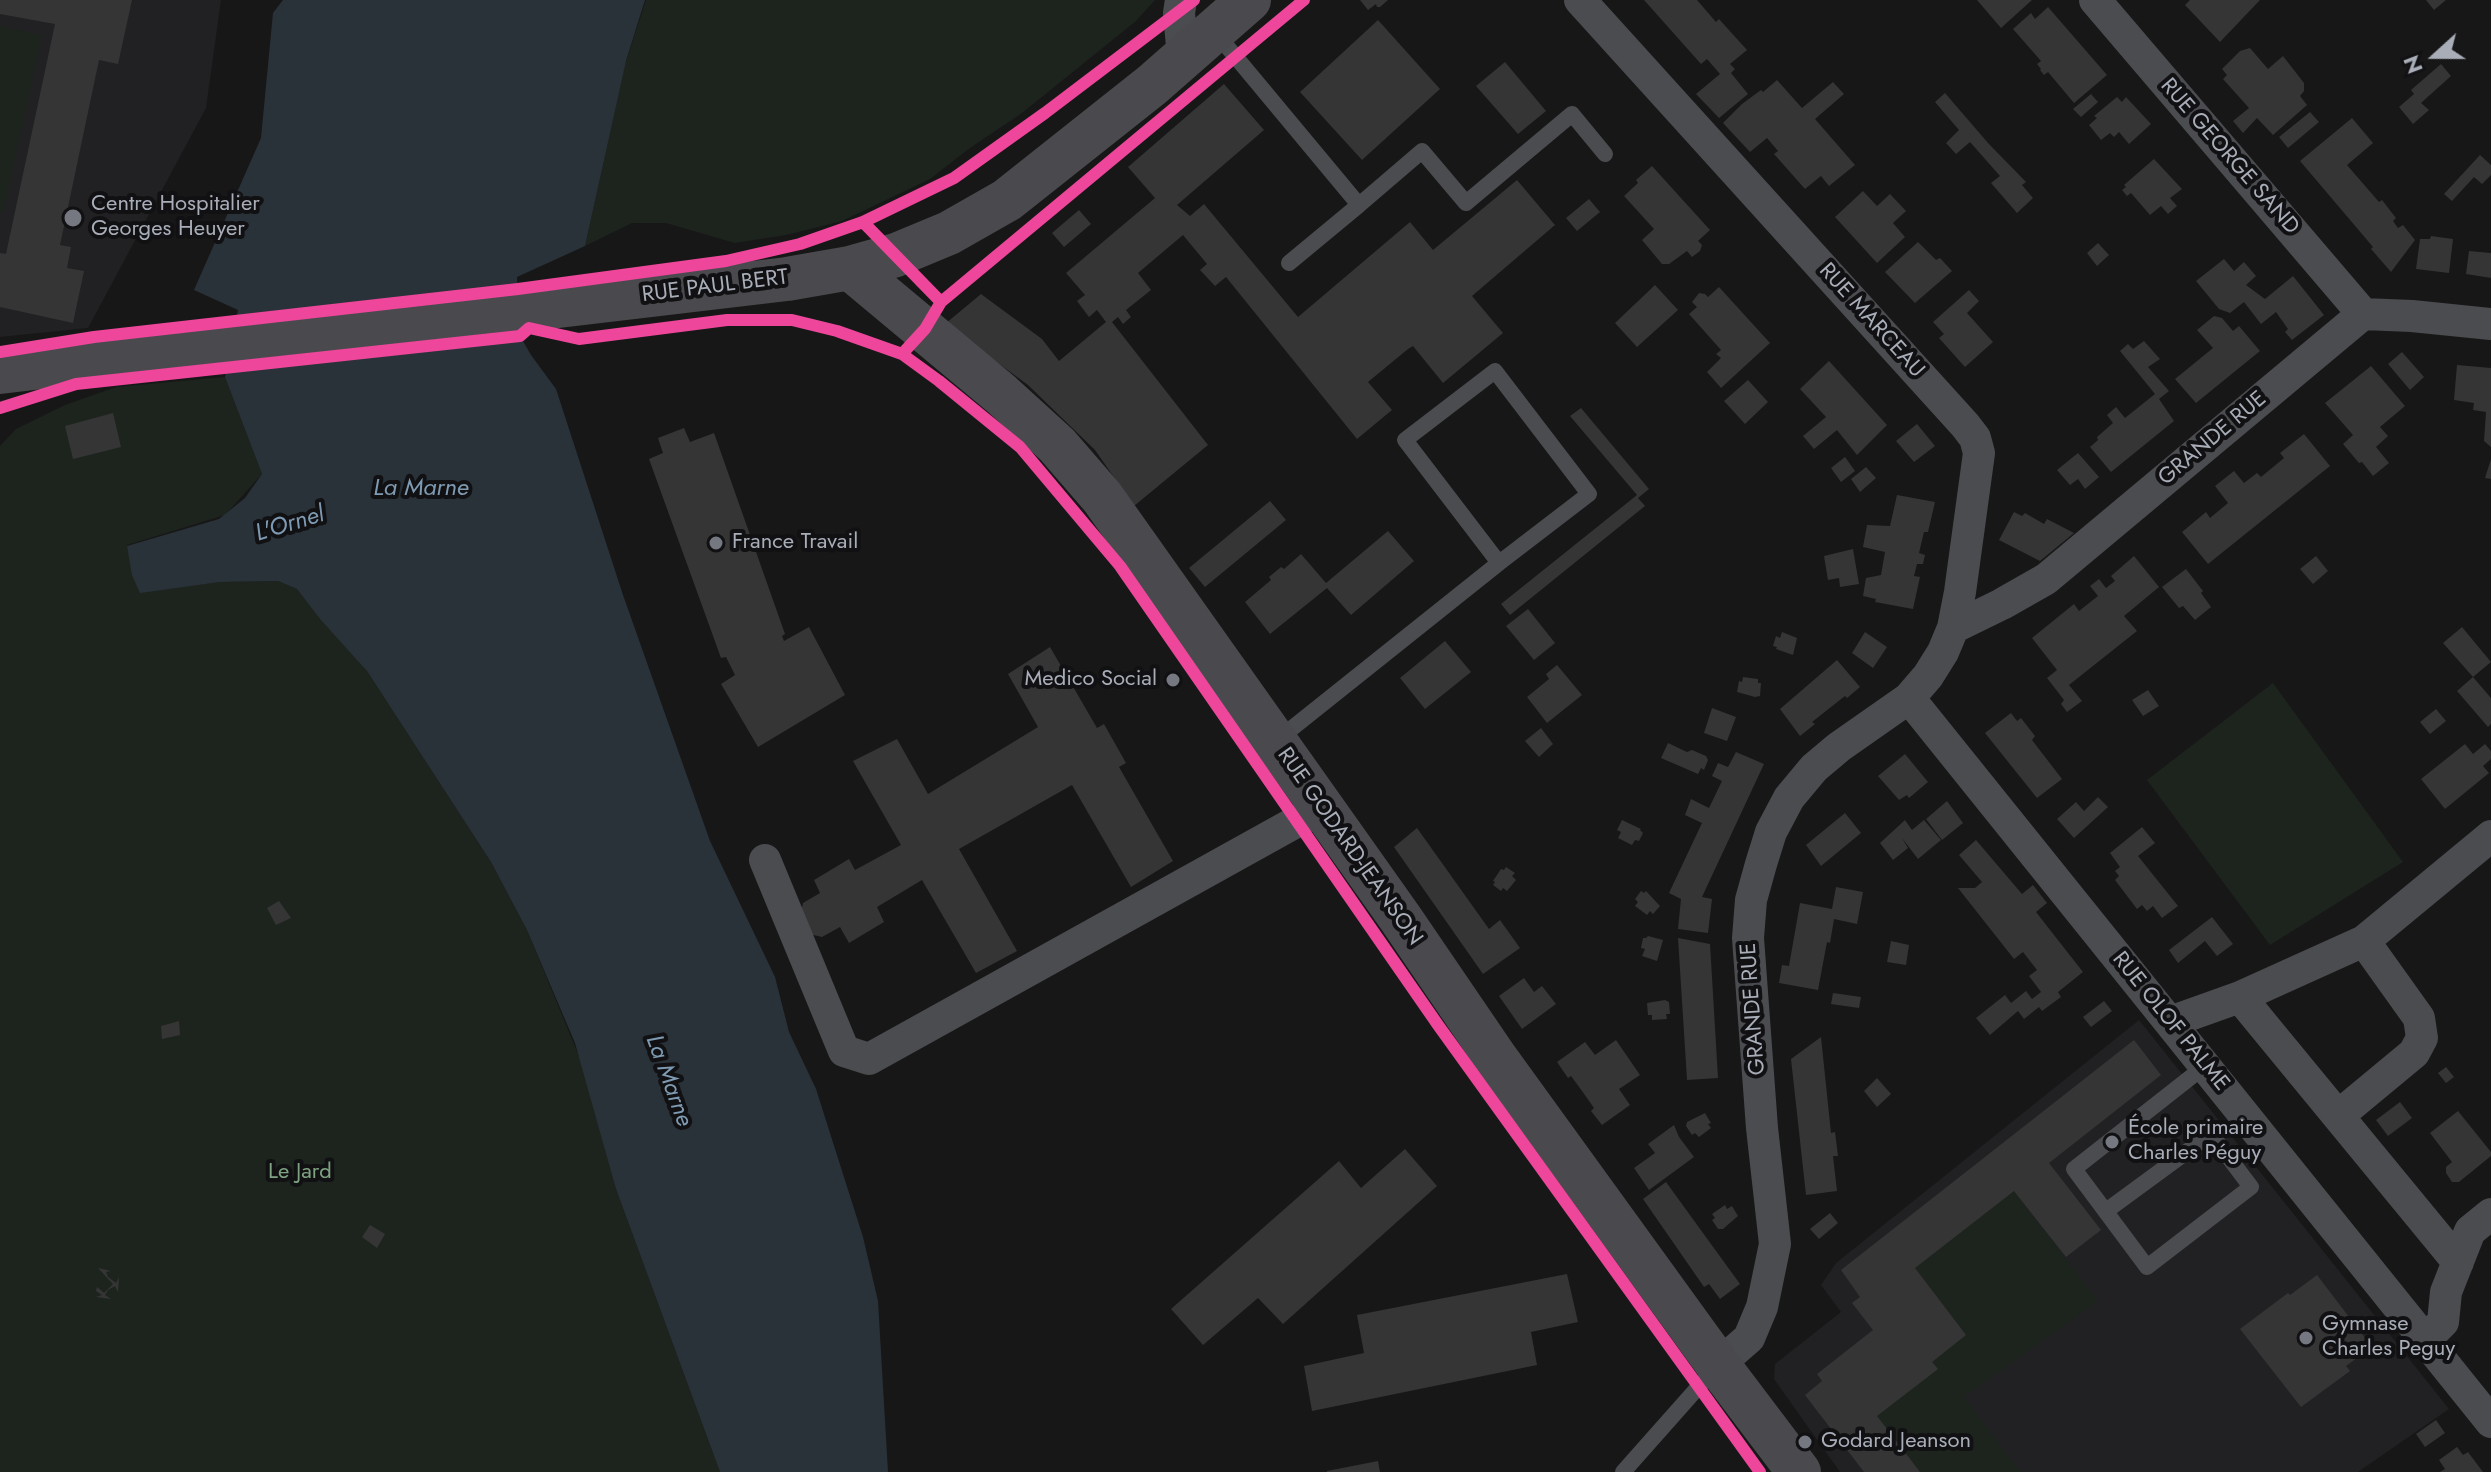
<!DOCTYPE html>
<html>
<head>
<meta charset="utf-8">
<style>
  body { margin:0 }
  #map { position:relative; width:2491px; height:1472px; overflow:hidden; background:#171717; font-family:Jost,sans-serif }
  canvas { display:block }
  .north { position:absolute; left:2395px; top:16px; width:80px; height:80px; -webkit-text-stroke:6px #111113; paint-order:stroke; rotate:249deg; font-size:22px; font-weight:700; line-height:32px; text-align:center; color:#a8adb8 }
  .north::after { content:''; display:block; margin:auto; width:28px; height:36px; background:#a8adb8; clip-path:polygon(50% 0,100% 100%,50% 72%,0 100%) }
</style>
</head>
<body>
<div id="map">
<canvas width="2491" height="1472"></canvas>
<div class="north">N</div>
</div>
<script>
const context = document.querySelector('canvas').getContext('2d');
context.lineJoin = 'round';
function fillPath(path, color) { context.fillStyle = color; context.fill(path, 'evenodd'); }
const toPath = rows => new Path2D(rows.map(r => 'M' + r).join(''));
function trace(path, color, width, dash) { context.strokeStyle = color; context.lineWidth = width; context.lineCap = dash ? 'butt' : 'round'; context.setLineDash(dash || []); context.stroke(path); }
function drawText(font, color, halo, rows, align = 'center') {
  context.font = font + ' Jost,sans-serif'; context.lineWidth = 8; context.setLineDash([]); context.textBaseline = 'middle'; context.strokeStyle = halo; context.fillStyle = color; for (const [text, x, y, turn = 0] of rows) {
    context.save(); context.translate(x, y); context.rotate((+turn || 0) * Math.PI / 180); context.textAlign = isNaN(turn) ? turn : align; if (halo) context.strokeText(text, 0, 0); context.fillText(text, 0, 0); context.restore();
  }
}
const built = toPath([
  [0,0,221,0,206,108,88,328,0,337],
  [2139,1020,2449,1409,2358,1472,1840,1472,1774,1379,1775,1364,1841,1312,1821,1285,1836,1263]
]);
const green = toPath([
  [646,0,1155,0,1136,21,1022,113,970,148,930,179,842,221,786,235,735,243,666,223,632,223,585,246,624,68],
  [0,26,42,35,3,213,0,212],
  [225,377,262,474,225,515,127,545,140,592,220,582,278,581,297,589,367,671,491,862,527,930,583,1066,616,1189,720,1472,0,1472,0,446,16,429,65,405,116,387],
  [2273,683,2403,862,2270,945,2147,780],
  [2014,1191,2098,1301,1964,1397,2020,1472,1920,1472,1877,1416,1937,1369,1932,1362,1966,1335,1915,1268]
]);
const water = toPath([
  [283,0,645,0,626,61,585,246,517,277,520,336,531,355,556,389,623,595,710,841,775,977,789,1032,816,1089,863,1237,878,1301,888,1472,720,1472,616,1189,575,1043,527,930,491,862,367,671,321,620,297,589,278,581,220,582,140,593,132,575,127,546,219,519,245,498,262,474,225,377,238,310,194,290,261,138,273,13]
]);
const building = toPath([
  [0,0,132,0,118,64,99,60,60,245,71,247,67,268,84,271,73,323,0,307,0,253,6,254,55,24,0,14],
  [1360,0,1388,0,1380,7,1377,7,1376,4,1368,10],
  [1644,0,1697,0,1716,22,1719,19,1747,50,1730,64,1735,69,1731,73,1748,94,1719,118,1696,94,1720,74,1707,59,1701,64],
  [1977,0,2032,0,2001,28],
  [2190,0,2260,0,2220,42,2185,5],
  [2426,0,2446,0,2434,10],
  [2048,7,2107,75,2074,103,2048,72,2044,75,2040,70,2041,69,2037,64,2041,61,2013,29,2031,13,2035,19],
  [1378,20,1440,89,1362,160,1300,92],
  [2250,48,2268,69,2283,56,2304,83,2304,91,2300,96,2307,105,2273,135,2257,118,2243,133,2233,121,2249,108,2223,79,2227,75,2222,69,2240,51],
  [1505,62,1546,111,1518,134,1476,86],
  [2441,64,2451,76,2421,103,2429,110,2413,124,2399,107,2414,94,2411,90],
  [1777,80,1802,108,1833,82,1844,94,1815,119,1855,165,1829,186,1821,176,1805,189,1774,154,1778,151,1767,138,1750,152,1723,123,1742,104,1761,90,1763,92],
  [1224,84,1264,130,1177,205,1190,216,1204,204,1298,317,1410,222,1433,250,1517,180,1555,225,1472,296,1503,333,1443,383,1413,346,1408,349,1368,382,1392,410,1357,439,1226,277,1215,286,1200,270,1207,264,1183,235,1138,273,1151,290,1126,310,1131,317,1123,324,1118,317,1112,322,1208,445,1134,506,1095,450,1028,385,945,324,981,294,1042,339,1059,361,1106,322,1097,310,1089,317,1077,301,1085,295,1066,273,1155,198,1128,167],
  [1945,93,1988,143,2026,182,2022,185,2033,198,2017,213,1991,183,2000,176,1970,142,1956,154,1946,143,1959,130,1935,102],
  [2091,94,2098,102,2081,117,2073,109],
  [2117,97,2122,102,2126,97,2151,124,2129,144,2119,132,2114,137,2110,133,2101,140,2089,125,2097,118,2094,116],
  [2310,112,2319,122,2288,148,2279,137],
  [2352,118,2373,143,2347,165,2379,202,2382,200,2396,218,2393,221,2398,228,2403,225,2415,240,2391,272,2371,249,2373,247,2300,161],
  [2480,155,2491,165,2491,175,2482,184,2474,177,2452,201,2444,194],
  [2154,159,2182,189,2170,198,2177,206,2168,214,2161,206,2150,215,2131,193,2127,196,2122,190,2126,187,2124,185],
  [1652,166,1710,230,1698,241,1702,245,1700,251,1692,257,1687,251,1669,264,1662,264,1642,240,1654,229,1624,196,1638,183,1636,180],
  [1863,191,1877,206,1890,194,1906,211,1893,223,1905,237,1877,263,1835,217],
  [1589,199,1600,212,1577,231,1566,218],
  [1079,210,1091,224,1064,247,1052,233],
  [2431,236,2453,239,2449,273,2416,269,2420,239,2430,239],
  [1918,242,1936,260,1940,258,1952,271,1915,303,1885,272],
  [2098,243,2109,255,2097,266,2087,253],
  [2469,251,2491,253,2491,278,2466,274],
  [2224,259,2234,271,2244,262,2256,276,2246,285,2265,299,2293,276,2324,315,2292,340,2285,332,2288,329,2276,312,2261,324,2244,302,2230,313,2219,309,2196,281],
  [1655,285,1678,310,1637,347,1615,323],
  [1719,287,1770,343,1721,388,1707,372,1721,358,1716,354,1721,350,1689,314,1697,307,1692,302,1699,293,1705,294,1708,297],
  [1969,290,1979,301,1967,313,1993,342,1965,367,1939,338,1944,334,1933,322],
  [2214,316,2222,318,2233,331,2239,326,2260,351,2196,403,2175,379,2213,348,2197,330],
  [2144,341,2160,359,2148,367,2169,391,2159,399,2174,421,2111,472,2090,447,2098,440,2097,437,2113,423,2107,415,2116,407,2125,418,2155,394,2120,351,2128,344,2133,349],
  [2402,352,2424,377,2410,390,2388,364],
  [1829,361,1887,425,1857,455,1837,430,1814,449,1803,436,1826,417,1800,389],
  [2457,365,2491,368,2491,447,2484,441,2486,412,2473,410,2474,403,2454,400],
  [2371,366,2405,406,2380,427,2388,436,2376,447,2389,463,2373,476,2362,462,2359,463,2343,444,2353,435,2325,403],
  [1748,380,1768,402,1745,424,1724,401],
  [1581,408,1649,489,1638,498,1645,506,1510,615,1501,604,1637,495,1570,416],
  [113,413,121,447,73,459,65,426],
  [1917,424,1935,446,1914,462,1896,441],
  [684,428,690,442,714,433,785,634,782,636,784,641,809,627,845,695,758,747,721,684,735,675,726,657,721,658,649,459,663,453,658,438],
  [2304,434,2330,466,2208,564,2182,532,2206,512,2210,518,2228,503,2215,486,2234,471,2244,483,2257,473,2261,477,2284,458,2280,453],
  [2078,453,2099,477,2085,489,2078,479,2070,485,2057,470],
  [1845,457,1855,471,1841,482,1831,468],
  [2491,459,2491,479,2485,478],
  [1866,467,1876,478,1860,492,1851,479],
  [1897,495,1935,502,1928,532,1924,532,1919,553,1925,555,1923,564,1917,564,1914,576,1920,577,1913,609,1875,602,1876,599,1863,596,1866,578,1881,575,1885,552,1863,547,1867,525,1890,526],
  [1270,501,1286,520,1205,587,1189,568],
  [2014,512,2022,516,2025,513,2044,524,2047,519,2074,533,2040,561,1999,540],
  [1388,531,1414,561,1351,615,1327,588,1270,634,1245,602,1271,580,1269,577,1281,567,1284,569,1301,554,1326,583],
  [1853,549,1859,584,1840,587,1839,578,1828,580,1824,556],
  [2134,556,2159,587,2124,616,2137,631,2069,685,2082,701,2067,712,2061,704,2064,700,2047,678,2057,670,2032,638,2074,604,2079,611,2098,596,2090,586,2099,579,2106,588,2115,581,2111,576],
  [2316,556,2328,571,2313,584,2300,569],
  [2186,569,2203,591,2201,593,2211,607,2195,620,2183,606,2179,608,2162,587],
  [1528,609,1555,643,1534,660,1506,626],
  [2462,627,2491,662,2473,677,2443,643],
  [1782,632,1797,638,1793,655,1776,649,1777,647,1773,646,1776,636,1780,638],
  [1865,632,1887,647,1873,668,1852,653],
  [1445,641,1471,672,1425,709,1400,678],
  [1050,647,1097,728,1104,724,1126,763,1119,767,1173,861,1131,887,1072,785,959,849,1017,951,976,973,922,880,877,907,884,922,849,943,840,927,822,937,805,933,799,922,803,903,820,893,814,880,849,859,855,870,901,845,853,761,897,739,928,794,1038,727,1008,674],
  [1837,660,1860,687,1847,698,1845,696,1812,722,1815,724,1800,736,1780,709],
  [1557,665,1582,695,1547,723,1527,697,1549,679,1546,674],
  [1743,677,1758,679,1758,683,1761,683,1760,696,1755,697,1737,692,1739,681,1742,682],
  [2473,677,2491,698,2491,724,2488,727,2457,691],
  [2148,690,2159,706,2143,716,2132,700],
  [1712,708,1736,717,1727,741,1704,733],
  [2436,709,2446,721,2430,734,2420,722],
  [2011,713,2017,721,2021,718,2035,736,2032,740,2062,779,2037,798,1985,733],
  [1541,728,1553,744,1539,757,1525,741],
  [1668,743,1687,752,1692,750,1706,756,1708,760,1704,770,1701,768,1698,774,1661,758],
  [2465,744,2473,754,2485,744,2491,751,2491,759,2483,766,2489,773,2445,809,2421,779],
  [1736,752,1764,764,1702,897,1712,899,1708,933,1678,929,1681,899,1669,893,1702,823,1685,815,1691,799,1709,808,1722,781,1712,776,1718,763,1728,767],
  [1905,754,1928,782,1909,798,1907,795,1899,800,1878,776],
  [2098,797,2108,807,2074,838,2057,819,2076,802,2084,811],
  [1947,801,1963,823,1942,840,1926,819],
  [1845,813,1861,833,1821,866,1806,845],
  [1622,820,1641,829,1640,830,1643,833,1639,841,1635,840,1632,845,1618,838,1621,832,1617,830],
  [1905,820,1912,830,1924,820,1941,840,1918,859,1902,838,1908,848,1893,860,1880,843],
  [2142,827,2155,843,2138,856,2178,906,2162,918,2153,906,2147,911,2142,905,2137,909,2115,880,2119,876,2115,871,2120,867,2110,853],
  [1417,828,1489,929,1500,920,1520,948,1483,974,1394,847],
  [1976,840,2022,894,2033,885,2047,903,2036,912,2083,972,2058,992,2061,997,2042,1011,2039,1007,2024,1019,2018,1011,1990,1035,1976,1018,2005,995,2011,1003,2026,991,2032,999,2041,992,2029,976,2037,970,2023,952,2014,959,1958,888,1975,888,1982,882,1959,855],
  [1506,867,1515,873,1512,876,1516,880,1507,891,1503,888,1501,891,1493,885,1495,882,1493,881,1501,869,1504,870],
  [1836,887,1863,892,1857,924,1834,919,1830,943,1827,942,1818,990,1779,983,1782,965,1789,966,1800,903,1832,909],
  [1641,891,1644,893,1646,891,1660,906,1653,914,1650,911,1647,915,1635,906,1638,902,1635,899],
  [279,901,291,918,276,925,267,908],
  [2212,917,2233,944,2217,956,2205,941,2178,963,2169,950],
  [1648,936,1663,940,1657,961,1642,956,1645,949,1641,948,1643,938,1646,938],
  [1678,938,1710,944,1718,1078,1687,1080],
  [1891,941,1909,945,1906,965,1887,962],
  [1524,978,1534,992,1542,986,1556,1004,1522,1029,1499,996],
  [1833,993,1861,997,1859,1008,1831,1004],
  [1665,1000,1669,1002,1670,1014,1666,1014,1667,1019,1652,1020,1652,1015,1648,1015,1647,1003],
  [2104,1001,2112,1011,2091,1027,2083,1017],
  [179,1021,180,1035,162,1039,161,1026],
  [1821,1037,1831,1133,1835,1132,1838,1156,1833,1156,1837,1191,1806,1195,1791,1059],
  [1616,1040,1640,1075,1619,1089,1630,1105,1602,1125,1591,1111,1594,1108,1582,1091,1571,1076,1568,1078,1557,1062,1585,1042,1595,1055],
  [2134,1040,2161,1075,2049,1163,2101,1230,2066,1257,2014,1191,1915,1268,1966,1335,1932,1362,1938,1369,1877,1416,1920,1472,1864,1472,1805,1395,1822,1381,1817,1374,1873,1330,1852,1303,1860,1297,1841,1270],
  [2446,1067,2454,1077,2446,1083,2438,1073],
  [1877,1078,1891,1094,1877,1107,1864,1091],
  [2400,1102,2412,1118,2388,1136,2376,1120],
  [2458,1111,2491,1152,2491,1156,2459,1182,2452,1182,2446,1173,2446,1167,2452,1162,2430,1133],
  [1705,1113,1711,1123,1708,1124,1711,1128,1699,1137,1695,1133,1692,1135,1686,1126,1687,1122],
  [1674,1125,1679,1137,1694,1157,1649,1190,1634,1168,1655,1153,1648,1144],
  [1405,1149,1437,1186,1283,1324,1258,1298,1203,1345,1171,1309,1339,1161,1361,1188],
  [1666,1182,1740,1284,1720,1299,1709,1284,1704,1287,1643,1199],
  [1725,1205,1727,1209,1732,1206,1738,1216,1723,1229,1718,1229,1712,1220,1715,1218,1712,1214],
  [1830,1213,1838,1223,1819,1239,1810,1229],
  [370,1225,385,1234,377,1248,362,1237],
  [98,1268,111,1271,106,1272,108,1277,116,1283,119,1277,118,1292,115,1286,108,1290,105,1295,111,1299,96,1297,102,1295,96,1291,97,1287,104,1293,113,1284],
  [1567,1274,1578,1322,1531,1332,1537,1365,1312,1411,1304,1366,1364,1353,1357,1315],
  [2317,1275,2372,1347,2346,1366,2350,1371,2301,1407,2240,1329,2288,1293,2290,1295],
  [2436,1420,2445,1433,2425,1447,2416,1434],
  [2457,1447,2463,1455,2468,1452,2483,1472,2440,1472,2445,1469,2439,1460],
  [1378,1461,1380,1472,1327,1472,1327,1471]
]);
const lane = toPath([
  [1215,32,1359,205,1422,151,1466,203,1572,114,1605,154],
  [1289,263,1359,205],
  [1276,741,1499,563,1405,440,1495,371,1589,494,1499,563],
  [2106,1211,2211,1134,2251,1187,2147,1267,2074,1169,2205,1066],
  [1623,1472,1717,1366]
]);
const street = toPath([
  [1181,0,1179,13,1183,57],
  [1580,0,1965,425,1975,438,1979,453,1960,592,1953,628,1943,652,1928,676,1909,698,1839,747,1814,768,1789,798,1771,832,1761,864,1751,900,1748,938,1762,1128,1775,1244,1762,1307,1749,1338,1718,1365],
  [2095,0,2363,314],
  [1953,628,2002,604,2046,579,2363,314,2412,316,2491,324],
  [1909,698,2491,1422],
  [765,860,844,1051,869,1059,1321,808],
  [2240,997,2458,1262],
  [2170,1022,2240,997,2364,941,2491,836],
  [2338,1116,2414,1053,2422,1038,2419,1018,2364,941],
  [2425,1340,2443,1322,2446,1292,2470,1231,2491,1214]
]);
const secondary = toPath([
  [850,268,1001,394,1057,445,1102,497,1401,919,1495,1057,1718,1365,1799,1472],
  [0,372,787,279,850,268,896,255,949,233,1007,200,1152,85,1249,0]
]);
const cycleway = toPath([
  [863,222,941,302],
  [0,352,94,337,518,289,726,261,800,244,863,222,954,178,1045,113,1194,0],
  [902,354,939,381,1020,447,1120,566,1438,1025,1760,1472],
  [0,408,76,384,520,336,529,328,579,339,727,320,792,320,837,331,902,354,925,329,941,302,1304,0]
]);
const markers = [
  [73,218,10,"#757880"],
  [716,543,8,"#757880"],
  [1173,680,8,"#757880"],
  [2112,1142,8,"#757880"],
  [2306,1338,8,"#757880"],
  [1805,1442,8,"#757880"]
];
const streetNames = [
  ["RUE GEORGE SAND",2229,157,49],
  ["RUE PAUL BERT",715,287,-7],
  ["RUE MARCEAU",1871,321,48],
  ["GRANDE RUE",2213,439,-40],
  ["RUE GODARD-JEANSON",1349,847,55],
  ["GRANDE RUE",1754,1009,-94],
  ["RUE OLOF PALME",2170,1022,51]
];
const poiNames = [
  ["Centre Hospitalier",91,205],
  ["Georges Heuyer",91,230],
  ["France Travail",732,543],
  ["Medico Social",1157,680,"right"],
  ["École primaire",2128,1129],
  ["Charles Péguy",2128,1154],
  ["Gymnase",2322,1325],
  ["Charles Peguy",2322,1350],
  ["Godard Jeanson",1821,1442]
];
const parkNames = [
  ["Le Jard",300,1173]
];
const waterNames = [
  ["La Marne",421,489],
  ["L'Ornel",290,525,-17],
  ["La Marne",668,1081,70]
];
fillPath(built, '#212123');
fillPath(green, '#1d241e');
fillPath(water, '#2a3239');
fillPath(building, '#353536');
trace(lane, '#4b4c50', 16);
trace(street, '#4b4c50', 32);
trace(secondary, '#4a4a4e', 44);
trace(cycleway, '#ed469a', 12);
for (const [x, y, r, color] of markers) { const dot = new Path2D(); dot.arc(x, y, r, 0, 2 * Math.PI); context.fillStyle = color; context.fill(dot); trace(dot, '#111113', 3); }
drawText('22px', '#a8adb8', '#111113', streetNames);
drawText('22px', '#a8adb8', '#111113', poiNames, 'left');
drawText('22px', '#7fa381', '#111113', parkNames);
drawText('italic 24px', '#7f9bb3', '#111113', waterNames);
</script>
</body>
</html>
